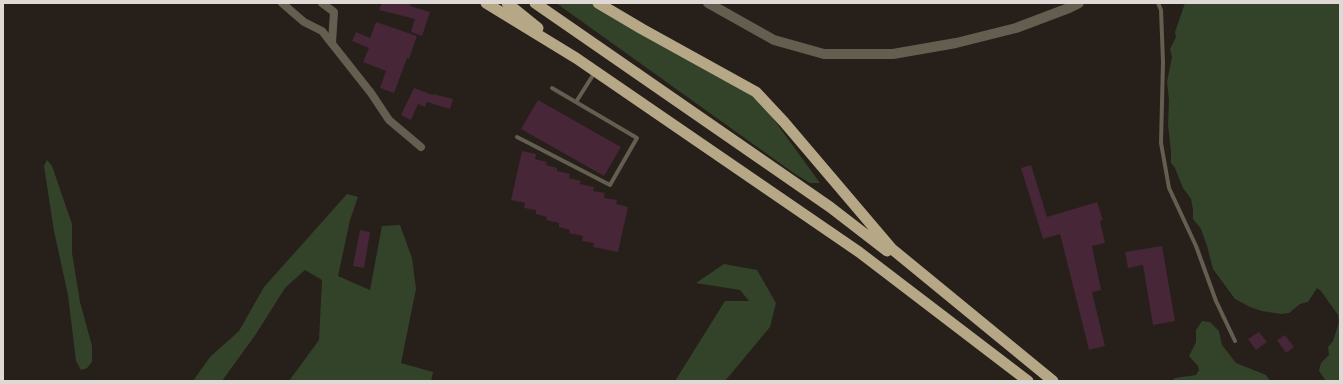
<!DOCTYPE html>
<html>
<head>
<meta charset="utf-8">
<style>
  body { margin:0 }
  #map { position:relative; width:1343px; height:384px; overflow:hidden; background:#271f1a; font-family:"Noto Sans",sans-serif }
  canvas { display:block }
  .frame { position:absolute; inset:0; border:4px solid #ded9d5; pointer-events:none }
</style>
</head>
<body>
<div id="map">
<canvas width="1343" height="384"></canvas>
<div class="frame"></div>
</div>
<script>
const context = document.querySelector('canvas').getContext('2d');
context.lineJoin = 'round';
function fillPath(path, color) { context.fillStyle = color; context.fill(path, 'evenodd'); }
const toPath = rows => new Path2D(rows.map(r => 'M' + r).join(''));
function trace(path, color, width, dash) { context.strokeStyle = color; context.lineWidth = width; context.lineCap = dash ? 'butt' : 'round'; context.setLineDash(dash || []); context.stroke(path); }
const green = toPath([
  [556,3,597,3,746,90,767,110,820,183,810,183,795,174],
  [1185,3,1340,3,1340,381,1326,381,1319,371,1321,363,1329,355,1328,347,1333,341,1339,322,1338,315,1321,291,1317,288,1308,302,1300,304,1289,313,1281,314,1262,311,1250,307,1235,299,1213,269,1207,246,1201,229,1193,219,1193,210,1191,199,1183,188,1175,168,1171,163,1171,151,1168,125,1169,100,1167,82,1172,57,1170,49,1176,37,1175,32],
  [47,160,52,166,72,224,72,253,80,302,92,346,92,362,87,368,81,370,76,361,68,295,54,231,44,166],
  [347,194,358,197,350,220,338,276,370,290,382,226,400,225,412,258,416,289,401,363,433,372,431,381,289,381,319,340,322,280,305,270,285,288,256,334,222,381,193,381,210,357,239,331,264,287],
  [724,264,757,270,776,303,770,327,725,381,675,381,725,301,749,301,740,290,696,283],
  [1202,321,1210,322,1219,331,1222,345,1236,363,1266,375,1270,381,1171,381,1175,378,1196,375,1199,370,1198,366,1189,356,1196,342,1196,330]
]);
const building = toPath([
  [382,3,411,3,410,6,430,12,422,36,411,32,415,19,379,10],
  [376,22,417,36,409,59,407,58,394,93,380,88,386,71,363,62,369,48,352,41,356,32,370,38],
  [414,88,433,95,433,94,453,99,450,109,427,102,425,107,418,104,411,120,401,115],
  [538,100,621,147,604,176,521,129],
  [522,151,536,154,535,159,547,162,546,165,557,168,557,171,570,174,569,178,581,181,580,184,594,187,593,191,605,193,604,198,617,200,616,204,628,207,618,252,593,247,594,243,582,241,583,236,569,233,570,230,559,227,559,223,546,220,547,217,536,214,536,210,524,208,525,203,511,200],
  [1031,165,1047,217,1097,202,1103,220,1100,221,1105,243,1092,246,1101,290,1092,292,1105,346,1089,350,1060,234,1043,239,1021,168],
  [360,230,370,232,364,268,353,266],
  [1162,246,1175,321,1153,325,1143,265,1128,268,1125,252],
  [1259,332,1267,342,1256,350,1248,339],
  [1285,335,1294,347,1286,353,1277,340]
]);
const service = toPath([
  [1158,3,1161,10,1163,62,1161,143,1169,188,1196,246,1216,301,1235,341],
  [576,102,595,72],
  [517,137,610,185,637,138,552,88]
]);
const minor = toPath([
  [282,3,304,22,322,31,371,93,389,120,421,147],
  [322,3,334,12,332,43]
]);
const tertiary = toPath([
  [708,3,774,40,824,54,893,54,956,43,1016,28,1069,8,1079,3]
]);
const trunk = toPath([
  [486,3,576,58,859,252,1028,381],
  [507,3,538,28],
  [535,3,830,207,887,251],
  [598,3,642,29,756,92,784,122,892,249,1053,381]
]);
fillPath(green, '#32432a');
fillPath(building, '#462637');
trace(service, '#645e50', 4);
trace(minor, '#645e50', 8);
trace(tertiary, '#645e50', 10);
trace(trunk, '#b6a886', 11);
</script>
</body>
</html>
